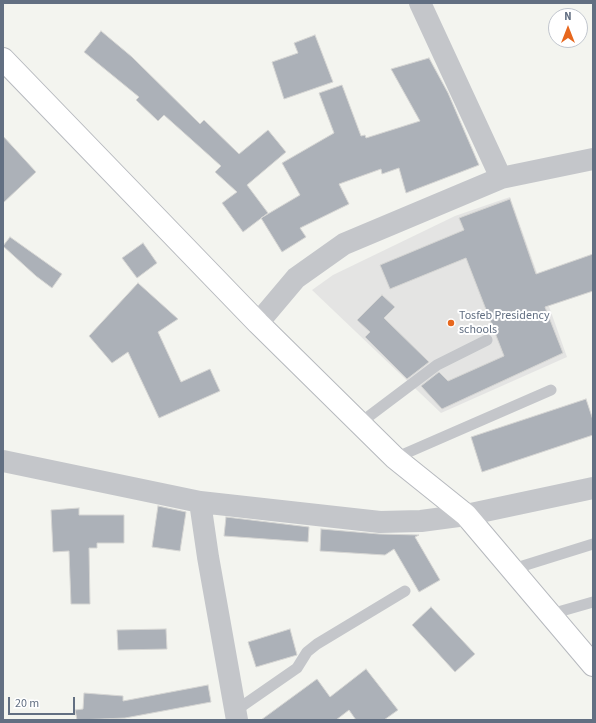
<!DOCTYPE html>
<html>
<head>
<meta charset="utf-8">
<style>
  body { margin:0 }
  #map { position:relative; width:596px; height:723px; overflow:hidden; background:#f3f4ef; font-family:"Source Sans 3",sans-serif }
  canvas { display:block }
  .frame { position:absolute; inset:0; border:4px solid #626f82; pointer-events:none }
  .north { position:absolute; left:548px; top:8px; width:40px; height:40px; box-sizing:border-box; background:#fff; border:1px solid #c0c5cd; border-radius:50%; rotate:0deg; font-size:11px; font-weight:700; line-height:16px; text-align:center; color:#626f82 }
  .north::after { content:''; display:block; margin:auto; width:14px; height:18px; background:#e7671d; clip-path:polygon(50% 0,100% 100%,50% 72%,0 100%) }
  .scale { position:absolute; left:8px; top:697px; width:67px; height:18px; box-sizing:border-box; border:2px solid #626f82; border-top:0; padding-left:5px; font-size:12px; line-height:14px; white-space:nowrap; color:#626f82; -webkit-text-stroke:3px #fff; paint-order:stroke }
</style>
</head>
<body>
<div id="map">
<canvas width="596" height="723"></canvas>
<div class="frame"></div>
<div class="north">N</div>
<div class="scale">20 m</div>
</div>
<script>
const context = document.querySelector('canvas').getContext('2d');
context.lineJoin = 'round';
function fillPath(path, color) { context.fillStyle = color; context.fill(path, 'evenodd'); }
const toPath = rows => new Path2D(rows.map(r => 'M' + r).join(''));
function trace(path, color, width, dash) { context.strokeStyle = color; context.lineWidth = width; context.lineCap = dash ? 'butt' : 'round'; context.setLineDash(dash || []); context.stroke(path); }
function drawText(font, color, halo, rows, align = 'center') {
  context.font = font + ' "Source Sans 3",sans-serif'; context.lineWidth = 4; context.setLineDash([]); context.textBaseline = 'middle'; context.strokeStyle = halo; context.fillStyle = color; for (const [text, x, y, turn = 0] of rows) {
    context.save(); context.translate(x, y); context.rotate((+turn || 0) * Math.PI / 180); context.textAlign = isNaN(turn) ? turn : align; if (halo) context.strokeText(text, 0, 0); context.fillText(text, 0, 0); context.restore();
  }
}
const built = toPath([
  [510,197,567,357,441,413,312,290,333,275,455,216]
]);
const building = toPath([
  [101,31,132,57,200,124,204,120,239,154,268,130,286,152,247,185,268,213,243,232,222,203,237,192,215,172,221,166,164,115,158,121,136,100,139,97,84,52,101,31],
  [315,35,333,82,284,99,272,62,298,53,294,43,315,35],
  [429,58,448,93,479,165,406,193,399,168,382,174,381,169,339,184,349,204,300,228,306,237,282,252,261,218,300,195,282,163,334,133,319,93,342,85,361,136,365,135,366,138,420,121,391,69,429,58],
  [3,136,36,172,3,203,3,136],
  [510,199,536,274,593,254,593,291,545,307,563,353,442,409,421,386,439,372,448,381,504,356,466,258,390,289,380,265,464,230,459,218,510,199],
  [10,237,62,274,52,288,36,276,3,246,10,237],
  [143,243,157,263,137,278,122,258,143,243],
  [138,283,178,319,158,332,181,382,210,369,220,391,159,418,128,352,112,363,89,336,138,283],
  [382,295,395,307,384,318,429,362,407,379,365,337,370,332,357,320,382,295],
  [586,399,593,420,593,435,482,472,471,437,586,399],
  [158,506,186,512,180,551,152,547,158,506],
  [79,508,79,515,124,515,124,543,97,543,97,548,89,548,90,604,71,604,69,551,53,552,51,510,79,508],
  [226,517,309,527,308,542,224,536,226,517],
  [321,529,379,534,419,535,415,537,440,580,419,592,394,549,385,555,320,551,321,529],
  [431,607,475,654,455,672,412,625,431,607],
  [166,629,167,649,118,650,117,630,166,629],
  [290,629,297,655,256,667,248,642,290,629],
  [366,669,398,710,384,720,356,720,349,710,336,720,261,720,317,679,330,697,366,669],
  [208,685,211,702,125,718,77,720,75,710,83,709,84,693,123,696,123,701,208,685]
]);
const lane = toPath([
  [360,423,437,365,487,340],
  [395,458,551,390],
  [513,569,593,544],
  [551,614,593,602],
  [235,711,297,668,307,652,317,644,405,591]
]);
const street = toPath([
  [420,3,501,178],
  [258,323,296,278,344,244,501,178,593,159],
  [3,461,200,502,380,522,421,521,466,515,593,488],
  [200,502,208,557,237,720]
]);
const secondary = toPath([
  [3,59,258,323,395,458,466,515,593,665]
]);
const markers = [
  [451,323,4,"#e7671d"]
];
const poiNames = [
  ["Tosfeb Presidency",459,316],
  ["schools",459,330]
];
fillPath(built, '#e4e4e3');
fillPath(building, '#acb1b8');
trace(building, '#d5d5d3', 1);
trace(secondary, '#b6b9be', 24);
trace(lane, '#c4c6ca', 11);
trace(street, '#c4c6ca', 22);
trace(secondary, '#fff', 22);
for (const [x, y, r, color] of markers) { const dot = new Path2D(); dot.arc(x, y, r, 0, 2 * Math.PI); context.fillStyle = color; context.fill(dot); trace(dot, '#fff', 1.5); }
drawText('12px', '#626f82', '#fff', poiNames, 'left');
</script>
</body>
</html>
